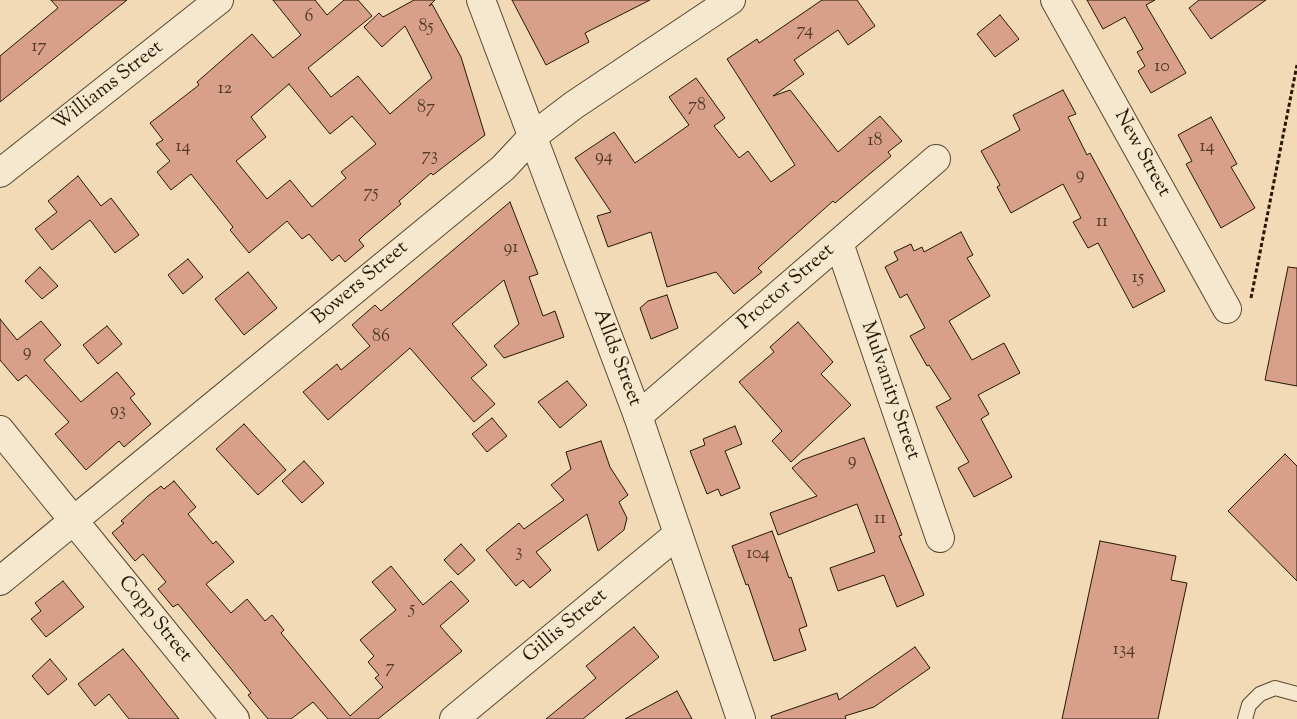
<!DOCTYPE html>
<html>
<head>
<meta charset="utf-8">
<style>
  body { margin:0 }
  canvas { display:block; background:#f1dab5 }
</style>
</head>
<body>
<canvas width="1297" height="719"></canvas>
<script>
const context = document.querySelector('canvas').getContext('2d');
context.lineJoin = 'round';
function fillPath(path, color) { context.fillStyle = color; context.fill(path, 'evenodd'); }
const toPath = rows => new Path2D(rows.map(r => 'M' + r).join(''));
function trace(path, color, width, dash) { context.strokeStyle = color; context.lineWidth = width; context.lineCap = dash ? 'butt' : 'round'; context.setLineDash(dash || []); context.stroke(path); }
function drawText(font, color, halo, rows, align = 'center') {
  context.font = font + ' "Sorts Mill Goudy",serif'; context.lineWidth = 4; context.setLineDash([]); context.textBaseline = 'middle'; context.strokeStyle = halo; context.fillStyle = color; for (const [text, x, y, turn = 0] of rows) {
    context.save(); context.translate(x, y); context.rotate((+turn || 0) * Math.PI / 180); context.textAlign = isNaN(turn) ? turn : align; if (halo) context.strokeText(text, 0, 0); context.fillText(text, 0, 0); context.restore();
  }
}
const building = toPath([
  [51,0,127,0,0,102,0,56,58,8,51,0],
  [273,0,315,0,327,15,344,0,358,0,372,16,308,68,331,97,358,76,390,114,432,78,405,26,382,47,364,27,379,13,383,17,414,0,435,0,429,6,432,4,461,57,485,135,433,175,431,173,399,201,401,204,364,235,359,240,364,246,345,262,339,255,332,261,309,234,302,239,287,221,249,253,230,230,233,227,191,174,171,190,157,172,170,161,156,144,163,140,150,123,199,85,197,82,252,34,273,58,301,35,273,0],
  [289,84,330,134,352,116,376,144,341,172,346,178,312,207,290,180,267,199,236,161,266,137,251,117,289,84],
  [512,0,650,0,585,33,589,42,546,65,512,0],
  [822,0,857,0,875,26,848,45,838,30,794,60,804,74,773,96,790,90,838,152,880,116,902,141,888,152,891,156,835,203,833,201,758,268,762,272,734,294,716,272,667,287,651,232,608,247,597,216,611,212,575,158,614,132,635,163,689,125,669,97,696,78,725,118,714,126,739,158,748,151,771,182,795,165,727,59,757,39,759,43,822,0],
  [1087,0,1155,0,1146,5,1186,73,1151,93,1138,71,1145,66,1137,52,1143,49,1125,17,1103,29,1087,0],
  [1199,0,1266,0,1211,39,1189,8,1199,0],
  [1000,15,1019,39,995,57,977,34,1000,15],
  [1063,90,1076,114,1068,117,1087,155,1090,153,1165,291,1133,308,1098,243,1088,248,1073,222,1081,218,1063,184,1011,213,997,187,1000,185,981,151,1020,130,1013,115,1063,90],
  [1211,117,1237,164,1231,167,1255,208,1221,228,1186,164,1192,161,1178,135,1211,117],
  [78,176,101,206,111,198,139,235,115,253,90,220,52,250,35,229,57,212,48,201,78,176],
  [510,202,538,274,529,277,543,316,555,311,564,337,504,358,494,346,519,324,504,280,452,324,487,365,471,378,495,404,474,422,410,348,328,420,303,392,337,364,341,370,370,346,352,325,375,305,381,311,510,202],
  [961,232,973,255,967,258,990,296,949,321,972,360,1004,343,1020,373,978,395,989,414,981,419,1012,477,974,497,958,468,969,462,936,407,951,399,929,365,927,366,910,336,925,328,907,294,900,298,885,267,898,260,894,252,911,244,914,251,922,247,924,252,961,232],
  [188,259,203,277,183,294,168,275,188,259],
  [40,267,58,286,42,299,25,281,40,267],
  [1288,267,1297,268,1297,386,1265,380,1288,267],
  [248,272,277,308,244,335,215,299,248,272],
  [667,295,678,328,651,339,640,308,648,301,667,295],
  [0,319,17,340,41,321,61,345,44,360,81,402,117,372,135,394,130,398,151,424,124,447,119,441,86,470,55,434,69,422,26,375,18,381,0,360,0,319],
  [798,322,833,362,821,374,851,405,791,462,772,441,782,431,739,382,774,352,770,347,798,322],
  [107,326,122,344,98,364,83,345,107,326],
  [567,381,587,405,560,428,538,402,567,381],
  [492,418,507,436,487,452,472,434,492,418],
  [244,424,286,470,258,495,216,449,244,424],
  [735,426,742,444,725,451,740,488,721,496,718,489,707,494,690,451,705,445,703,439,735,426],
  [864,438,902,535,899,536,924,595,897,607,884,575,838,591,830,568,875,552,857,504,778,535,770,513,817,496,792,468,802,460,864,438],
  [601,441,610,467,628,495,619,502,627,518,624,530,598,551,587,514,536,552,551,570,530,588,523,580,516,586,486,550,519,523,524,529,564,500,551,485,571,469,566,452,601,441],
  [1285,454,1297,466,1297,581,1228,511,1285,454],
  [304,461,324,483,302,503,282,481,304,461],
  [174,481,196,507,188,514,213,544,216,541,234,562,206,584,231,613,247,599,265,621,272,615,284,630,281,633,350,716,383,687,375,678,379,675,368,662,374,656,360,640,396,610,372,582,391,566,423,605,451,581,469,601,440,626,462,651,378,719,328,719,313,702,291,719,268,719,248,695,251,693,178,604,173,607,158,589,166,582,143,554,135,561,112,533,124,523,121,521,148,496,161,486,164,489,174,481],
  [772,531,789,578,791,577,807,626,799,629,806,650,774,661,748,584,746,585,732,546,772,531],
  [1100,541,1176,556,1171,580,1187,583,1158,719,1062,719,1100,541],
  [461,544,475,560,458,575,444,560,461,544],
  [63,581,84,607,46,637,31,619,41,611,35,603,63,581],
  [634,627,659,657,583,719,546,719,596,678,586,666,634,627],
  [915,647,930,668,874,707,845,716,846,719,772,719,771,716,837,693,839,700,915,647],
  [123,649,137,666,179,719,129,719,109,694,95,706,78,684,123,649],
  [50,659,67,679,48,695,32,676,50,659],
  [677,691,692,719,625,719,677,691]
]);
const path = toPath([
  [1251,298,1297,65]
]);
const service = toPath([
  [1245,719,1249,705,1260,694,1275,688,1297,694]
]);
const minor = toPath([
  [1055,0,1227,309],
  [0,173,219,0],
  [839,243,940,538],
  [638,416,936,159],
  [0,430,235,719],
  [0,581,503,168,532,137,574,105,731,0],
  [454,719,678,534]
]);
const tertiary = toPath([
  [481,0,638,416,741,719]
]);
const numberNames = [
  ["6",309,18],
  ["85",426,28],
  ["74",805,32],
  ["17",39,48],
  ["10",1162,68],
  ["12",225,90],
  ["78",697,107],
  ["87",426,109],
  ["18",875,142],
  ["14",183,148],
  ["14",1207,148],
  ["73",430,157],
  ["94",604,158],
  ["9",1080,176],
  ["75",371,194],
  ["11",1102,223],
  ["91",511,249],
  ["15",1138,279],
  ["86",381,338],
  ["9",27,353],
  ["93",118,412],
  ["9",852,462],
  ["11",880,520],
  ["3",519,553],
  ["104",758,555],
  ["5",412,610],
  ["134",1124,651],
  ["7",390,669]
];
const streetNames = [
  ["Williams Street",109,87,-38],
  ["New Street",1141,154,61],
  ["Bowers Street",361,284,-40],
  ["Proctor Street",787,288,-41],
  ["Allds Street",616,358,69],
  ["Mulvanity Street",889,391,71],
  ["Copp Street",154,620,51],
  ["Gillis Street",566,627,-40]
];
fillPath(building, '#d89f8b');
trace(building, '#261805', 1);
trace(service, '#594831', 16);
trace(minor, '#594831', 30);
trace(tertiary, '#594831', 30);
trace(path, '#261805', 3, [4, 2.5]);
trace(service, '#f6e7cf', 14);
trace(minor, '#f6e7cf', 28);
trace(tertiary, '#f6e7cf', 28);
drawText('18px', '#523a26', null, numberNames);
drawText('20px', '#261805', '#f6e7cf', streetNames);
</script>
</body>
</html>
